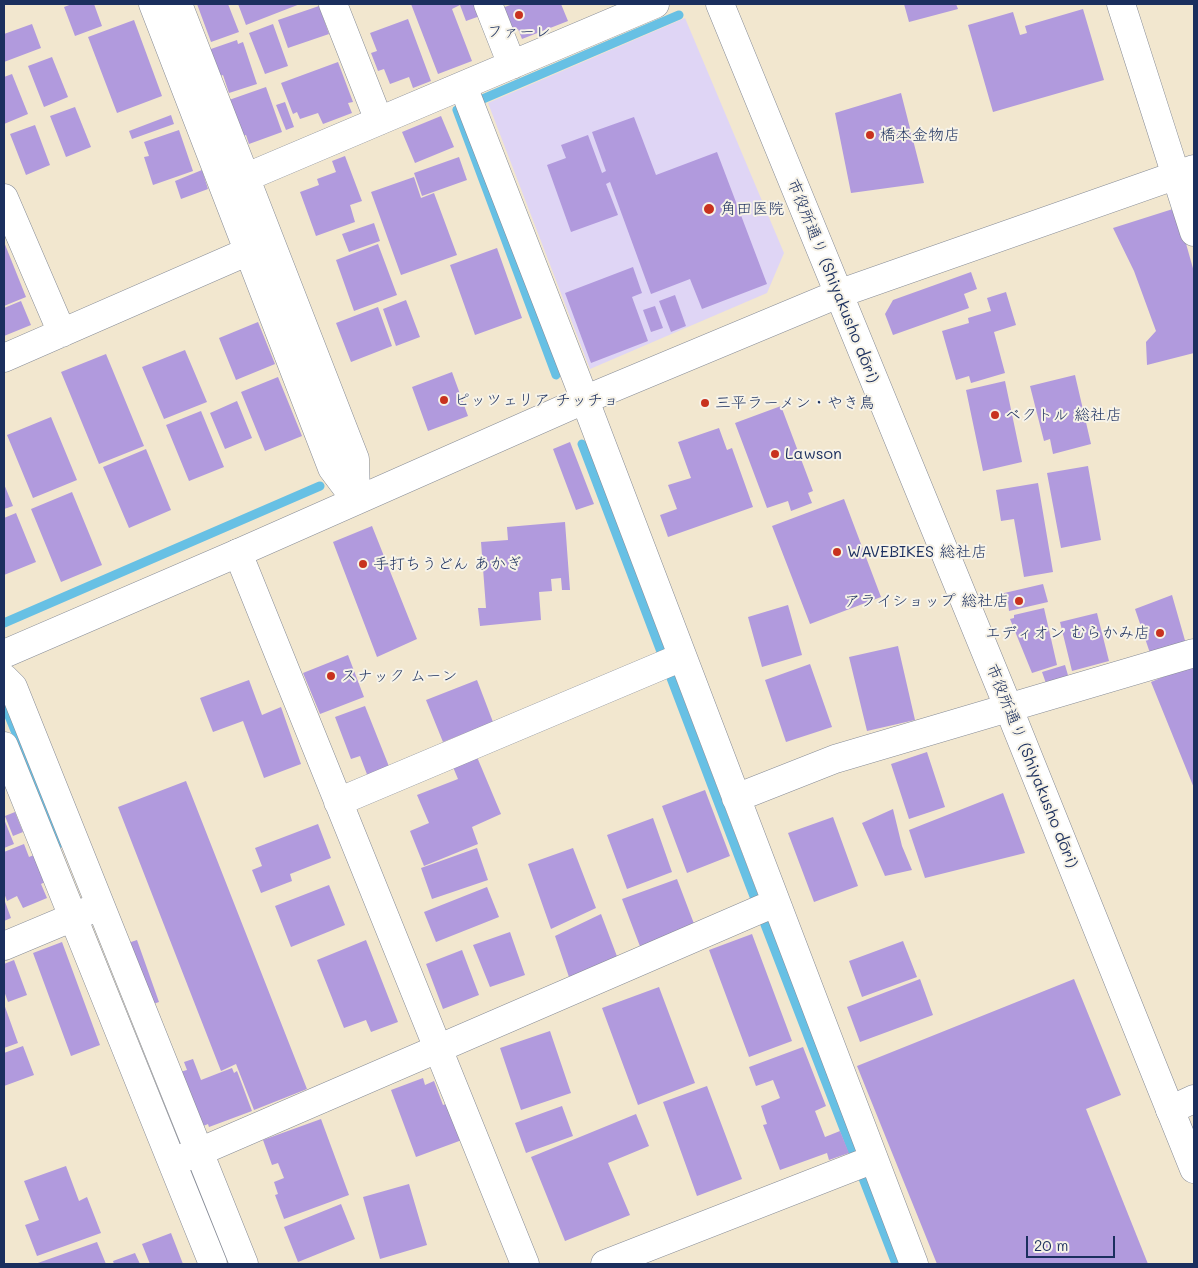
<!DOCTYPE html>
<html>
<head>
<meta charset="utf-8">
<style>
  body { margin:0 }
  #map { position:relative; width:1198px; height:1268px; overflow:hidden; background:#f2e7cf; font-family:Mali,sans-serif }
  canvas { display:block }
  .frame { position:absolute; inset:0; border:5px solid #1b2f5e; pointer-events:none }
  .scale { position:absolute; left:1026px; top:1236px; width:89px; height:22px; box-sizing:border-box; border:2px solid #1b2f5e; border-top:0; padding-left:6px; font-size:15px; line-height:18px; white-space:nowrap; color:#1b2f5e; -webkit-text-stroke:4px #f7f3e8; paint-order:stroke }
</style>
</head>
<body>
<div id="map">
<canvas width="1198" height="1268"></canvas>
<div class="frame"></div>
<div class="scale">20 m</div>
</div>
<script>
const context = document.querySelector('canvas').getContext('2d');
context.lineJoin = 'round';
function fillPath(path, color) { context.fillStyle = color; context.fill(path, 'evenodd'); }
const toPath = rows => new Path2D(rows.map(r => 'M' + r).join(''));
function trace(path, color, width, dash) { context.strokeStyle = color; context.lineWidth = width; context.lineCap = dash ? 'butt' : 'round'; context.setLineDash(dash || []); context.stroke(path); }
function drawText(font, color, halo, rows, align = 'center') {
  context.font = font + ' Mali,"Klee One",sans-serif'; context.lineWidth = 4; context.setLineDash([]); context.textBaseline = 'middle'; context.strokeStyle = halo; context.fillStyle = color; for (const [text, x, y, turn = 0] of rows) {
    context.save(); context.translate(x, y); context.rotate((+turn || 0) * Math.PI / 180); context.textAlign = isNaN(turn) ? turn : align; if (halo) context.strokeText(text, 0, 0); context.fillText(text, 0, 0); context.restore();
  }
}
const built = toPath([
  [685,18,784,253,767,293,590,369,488,103]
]);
const stream = toPath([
  [556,375,457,110,679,15],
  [582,444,750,886,896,1264],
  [4,623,320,486],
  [4,704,61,843]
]);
const building = toPath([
  [72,4,94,4,102,26,75,36,64,7],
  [197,4,228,4,239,32,211,42],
  [238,4,300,4,246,25],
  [411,4,475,4,480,16,466,21,460,5,452,9,472,61,438,74],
  [513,4,561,4,568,21,522,39,518,29,511,32,502,8],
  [904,4,956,4,958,9,909,22],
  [319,6,329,34,288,48,278,20],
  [1083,9,1104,80,993,112,968,25,1013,12,1020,35,1027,33,1025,26],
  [408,19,431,81,413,88,409,77,390,84,384,69,378,71,371,53,377,51,370,33],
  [134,20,162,96,117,113,88,37],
  [32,24,41,48,4,62,4,34],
  [273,24,288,66,265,74,249,33],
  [237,40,238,44,243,42,257,84,229,93,223,75,217,77,208,50],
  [52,57,68,97,44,107,28,66],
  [338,62,353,102,348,103,352,113,323,124,318,113,300,119,297,112,293,114,281,83],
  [12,74,28,114,4,124,4,77],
  [266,87,282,132,249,144,246,135,242,136,229,100],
  [901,93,924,183,851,193,835,113],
  [285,102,294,127,286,130,276,105],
  [75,107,91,147,66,157,50,116],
  [171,115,174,124,132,139,129,131],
  [441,116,454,147,415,163,402,132],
  [634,117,656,175,717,152,767,284,702,309,690,279,651,294,610,182,606,184,618,215,571,232,547,165,566,158,561,145,588,135,602,173,606,171,592,132],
  [35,125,50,165,26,175,10,134],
  [179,130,193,171,153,185,144,157,149,156,144,142],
  [345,156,362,201,350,205,355,222,316,236,300,192,319,185,317,179,336,172,332,161],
  [459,157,467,180,422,196,414,173],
  [202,170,208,189,181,199,175,181],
  [414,177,421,198,434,193,457,255,401,275,371,192],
  [1176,208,1194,272,1194,353,1147,365,1146,342,1156,331,1134,271,1113,228],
  [374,223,380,241,349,252,342,234],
  [4,242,26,297,4,306],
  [378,244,397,295,354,311,336,260],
  [497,248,522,318,475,335,450,265],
  [633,267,642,293,632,297,648,341,591,363,565,293],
  [971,272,977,289,964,294,969,308,893,335,885,314,893,300],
  [1006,292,1016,325,994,332,1005,373,971,383,969,376,956,380,942,331,969,323,968,318,991,311,987,298],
  [675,295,686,326,671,332,659,301],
  [406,300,420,337,396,346,383,309],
  [21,301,31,325,4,336,4,308],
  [655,306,663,328,651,332,643,310],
  [378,307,392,346,351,362,336,323],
  [258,322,275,364,236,380,219,338],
  [185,350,207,402,164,419,142,367],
  [106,354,144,446,99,464,61,372],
  [452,372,468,416,428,431,412,387],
  [1075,375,1091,444,1053,454,1050,439,1044,441,1030,386],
  [278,377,302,436,265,451,241,392],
  [1005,381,1022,462,983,471,966,390],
  [237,401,252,438,225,449,210,413],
  [781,406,813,491,808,493,812,503,791,511,788,501,767,508,735,423],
  [201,411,224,467,189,481,166,425],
  [51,417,77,480,33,498,7,435],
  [719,428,727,450,732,448,753,507,668,537,660,515,677,509,668,485,691,478,678,442],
  [570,442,594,504,576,510,553,449],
  [146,449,171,510,129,528,103,467],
  [1088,466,1101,540,1061,548,1047,473],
  [1038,483,1053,572,1024,577,1014,519,1001,521,996,490],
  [4,484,13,506,4,509],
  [72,492,102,565,61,582,31,509],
  [844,499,881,597,810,624,772,526],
  [16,513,36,562,4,575,4,518],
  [565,522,570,590,562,590,561,578,551,579,552,591,539,592,541,620,480,626,478,608,486,608,481,542,508,540,507,527],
  [372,526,417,639,377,657,333,542],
  [1043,584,1048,602,1009,611,1008,603,1002,604,1000,594],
  [1172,595,1186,644,1151,656,1135,609],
  [788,605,802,655,762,667,748,617],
  [1044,608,1057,665,1032,673,1010,619,1014,618,1014,615],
  [1097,613,1109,661,1072,671,1060,622],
  [898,646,915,720,867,731,849,657],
  [348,655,364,697,320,714,303,673],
  [810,664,832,727,786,742,765,680],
  [1194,664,1194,788,1151,682],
  [1065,665,1070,682,1048,689,1042,672],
  [249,680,262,715,281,707,301,764,264,778,243,721,213,732,200,698],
  [477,680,493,722,443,742,426,700],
  [365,706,390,769,368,777,360,756,351,759,335,717],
  [927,752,945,807,909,819,891,764],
  [477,757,501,814,472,827,478,844,424,866,410,831,429,823,417,795,458,779,453,767],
  [186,781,307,1089,254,1110,236,1064,221,1071,118,807],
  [705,790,730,856,687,873,662,806],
  [1003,793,1025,853,925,878,909,830],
  [893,809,902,846,912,870,885,876,862,823],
  [15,812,23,832,13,836,5,816],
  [833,817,858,886,814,902,788,833],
  [653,818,672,872,627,889,607,835],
  [4,819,14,844,4,848],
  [318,824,331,858,290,874,292,881,261,893,252,870,262,866,255,848],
  [24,844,29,857,34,855,45,882,41,884,47,898,23,908,17,896,7,901,4,893,4,852],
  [477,848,488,880,432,899,421,868],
  [573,848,596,908,551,929,528,864],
  [677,879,696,929,641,949,622,899],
  [329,885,345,925,291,947,275,906],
  [487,887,499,917,436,942,424,912],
  [4,899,11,918,4,921],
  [601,914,618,959,569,977,555,936],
  [510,932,525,975,490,987,473,945],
  [752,934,792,1041,749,1057,709,950],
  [137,940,159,1002,150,1005,128,943],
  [366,940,398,1022,371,1032,366,1020,344,1028,317,960],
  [903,941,917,977,862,997,849,961],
  [62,942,100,1045,71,1056,33,953],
  [462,950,479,995,443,1009,426,964],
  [14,960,27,995,8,1002,4,991,4,964],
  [920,979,933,1015,860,1042,847,1007],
  [1074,979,1121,1095,1086,1109,1148,1264,937,1264,857,1066],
  [659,987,695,1083,638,1105,602,1008],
  [4,1004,18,1043,4,1048],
  [550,1031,571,1093,521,1110,500,1048],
  [23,1046,34,1075,4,1086,4,1053],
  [803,1047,826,1106,815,1111,825,1137,840,1131,849,1153,829,1160,827,1153,780,1170,763,1125,767,1124,761,1106,780,1098,773,1080,756,1086,749,1067],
  [193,1059,201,1080,232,1068,234,1073,237,1071,252,1111,209,1127,208,1124,201,1127,180,1072,187,1070,184,1062],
  [423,1078,425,1085,434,1081,443,1105,448,1103,462,1140,416,1157,391,1090],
  [707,1086,742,1179,697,1196,663,1102],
  [562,1106,573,1136,526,1153,515,1123],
  [636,1114,649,1146,608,1163,630,1215,565,1241,531,1157],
  [321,1119,349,1195,284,1219,275,1195,278,1194,274,1182,284,1178,278,1163,272,1165,263,1140],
  [66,1166,79,1201,87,1197,101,1233,37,1256,25,1225,39,1220,24,1181],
  [409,1184,427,1245,380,1259,363,1197],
  [341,1204,355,1239,298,1262,284,1227],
  [171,1233,183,1264,150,1264,142,1244],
  [97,1242,106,1264,35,1264],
  [135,1253,140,1264,114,1264,113,1261]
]);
const minor = toPath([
  [153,4,332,468,356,500],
  [178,4,355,459,356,500],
  [333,4,379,121],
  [488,4,512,65],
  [1121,4,1194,232],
  [463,86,578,382,914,1264],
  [228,185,655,4],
  [4,198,62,333],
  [4,358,265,244],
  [238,553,525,1264],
  [4,678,13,687,244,1264],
  [4,746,213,1264],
  [736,798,835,759,1194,653],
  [338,802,682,657],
  [4,946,90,910],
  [1170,1110,1194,1099],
  [172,1162,199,1152,775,903],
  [605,1264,874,1159]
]);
const tertiary = toPath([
  [720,4,1009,709,1194,1169],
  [4,654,238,553,584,400,838,294,1194,169]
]);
const markers = [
  [519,15,5,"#c8321e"],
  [870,135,5,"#c8321e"],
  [709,209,6,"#c8321e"],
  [444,400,5,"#c8321e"],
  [705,403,5,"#c8321e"],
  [995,415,5,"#c8321e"],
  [775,454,5,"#c8321e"],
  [837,552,5,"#c8321e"],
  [363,564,5,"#c8321e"],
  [1019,601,5,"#c8321e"],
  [1160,633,5,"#c8321e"],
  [331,676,5,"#c8321e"]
];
const poiNames = [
  ["ファーレ",519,32,"center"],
  ["橋本金物店",880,135],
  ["角田医院",720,209],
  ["ピッツェリア チッチョ",454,400],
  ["三平ラーメン・やき鳥",715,403],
  ["ベクトル 総社店",1005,415],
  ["Lawson",785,454],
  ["WAVEBIKES 総社店",847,552],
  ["手打ちうどん あかぎ",373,564],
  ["アライショップ 総社店",1009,601,"right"],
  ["エディオン むらかみ店",1150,633,"right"],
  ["スナック ムーン",341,676]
];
const streetNames = [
  ["市役所通り (Shiyakusho dōri)",833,281,68],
  ["市役所通り (Shiyakusho dōri)",1032,766,68]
];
fillPath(built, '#dfd5f5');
trace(stream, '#67c0e4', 9);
fillPath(building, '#b19add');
trace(minor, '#868b96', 29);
trace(tertiary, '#868b96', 29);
trace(minor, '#fff', 28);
trace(tertiary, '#fff', 28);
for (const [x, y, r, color] of markers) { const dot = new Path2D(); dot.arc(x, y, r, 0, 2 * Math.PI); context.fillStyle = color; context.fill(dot); trace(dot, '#f7f3e8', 2); }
drawText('16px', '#1b2f5e', '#f7f3e8', poiNames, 'left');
drawText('16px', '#1b2f5e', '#f7f3e8', streetNames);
</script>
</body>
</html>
